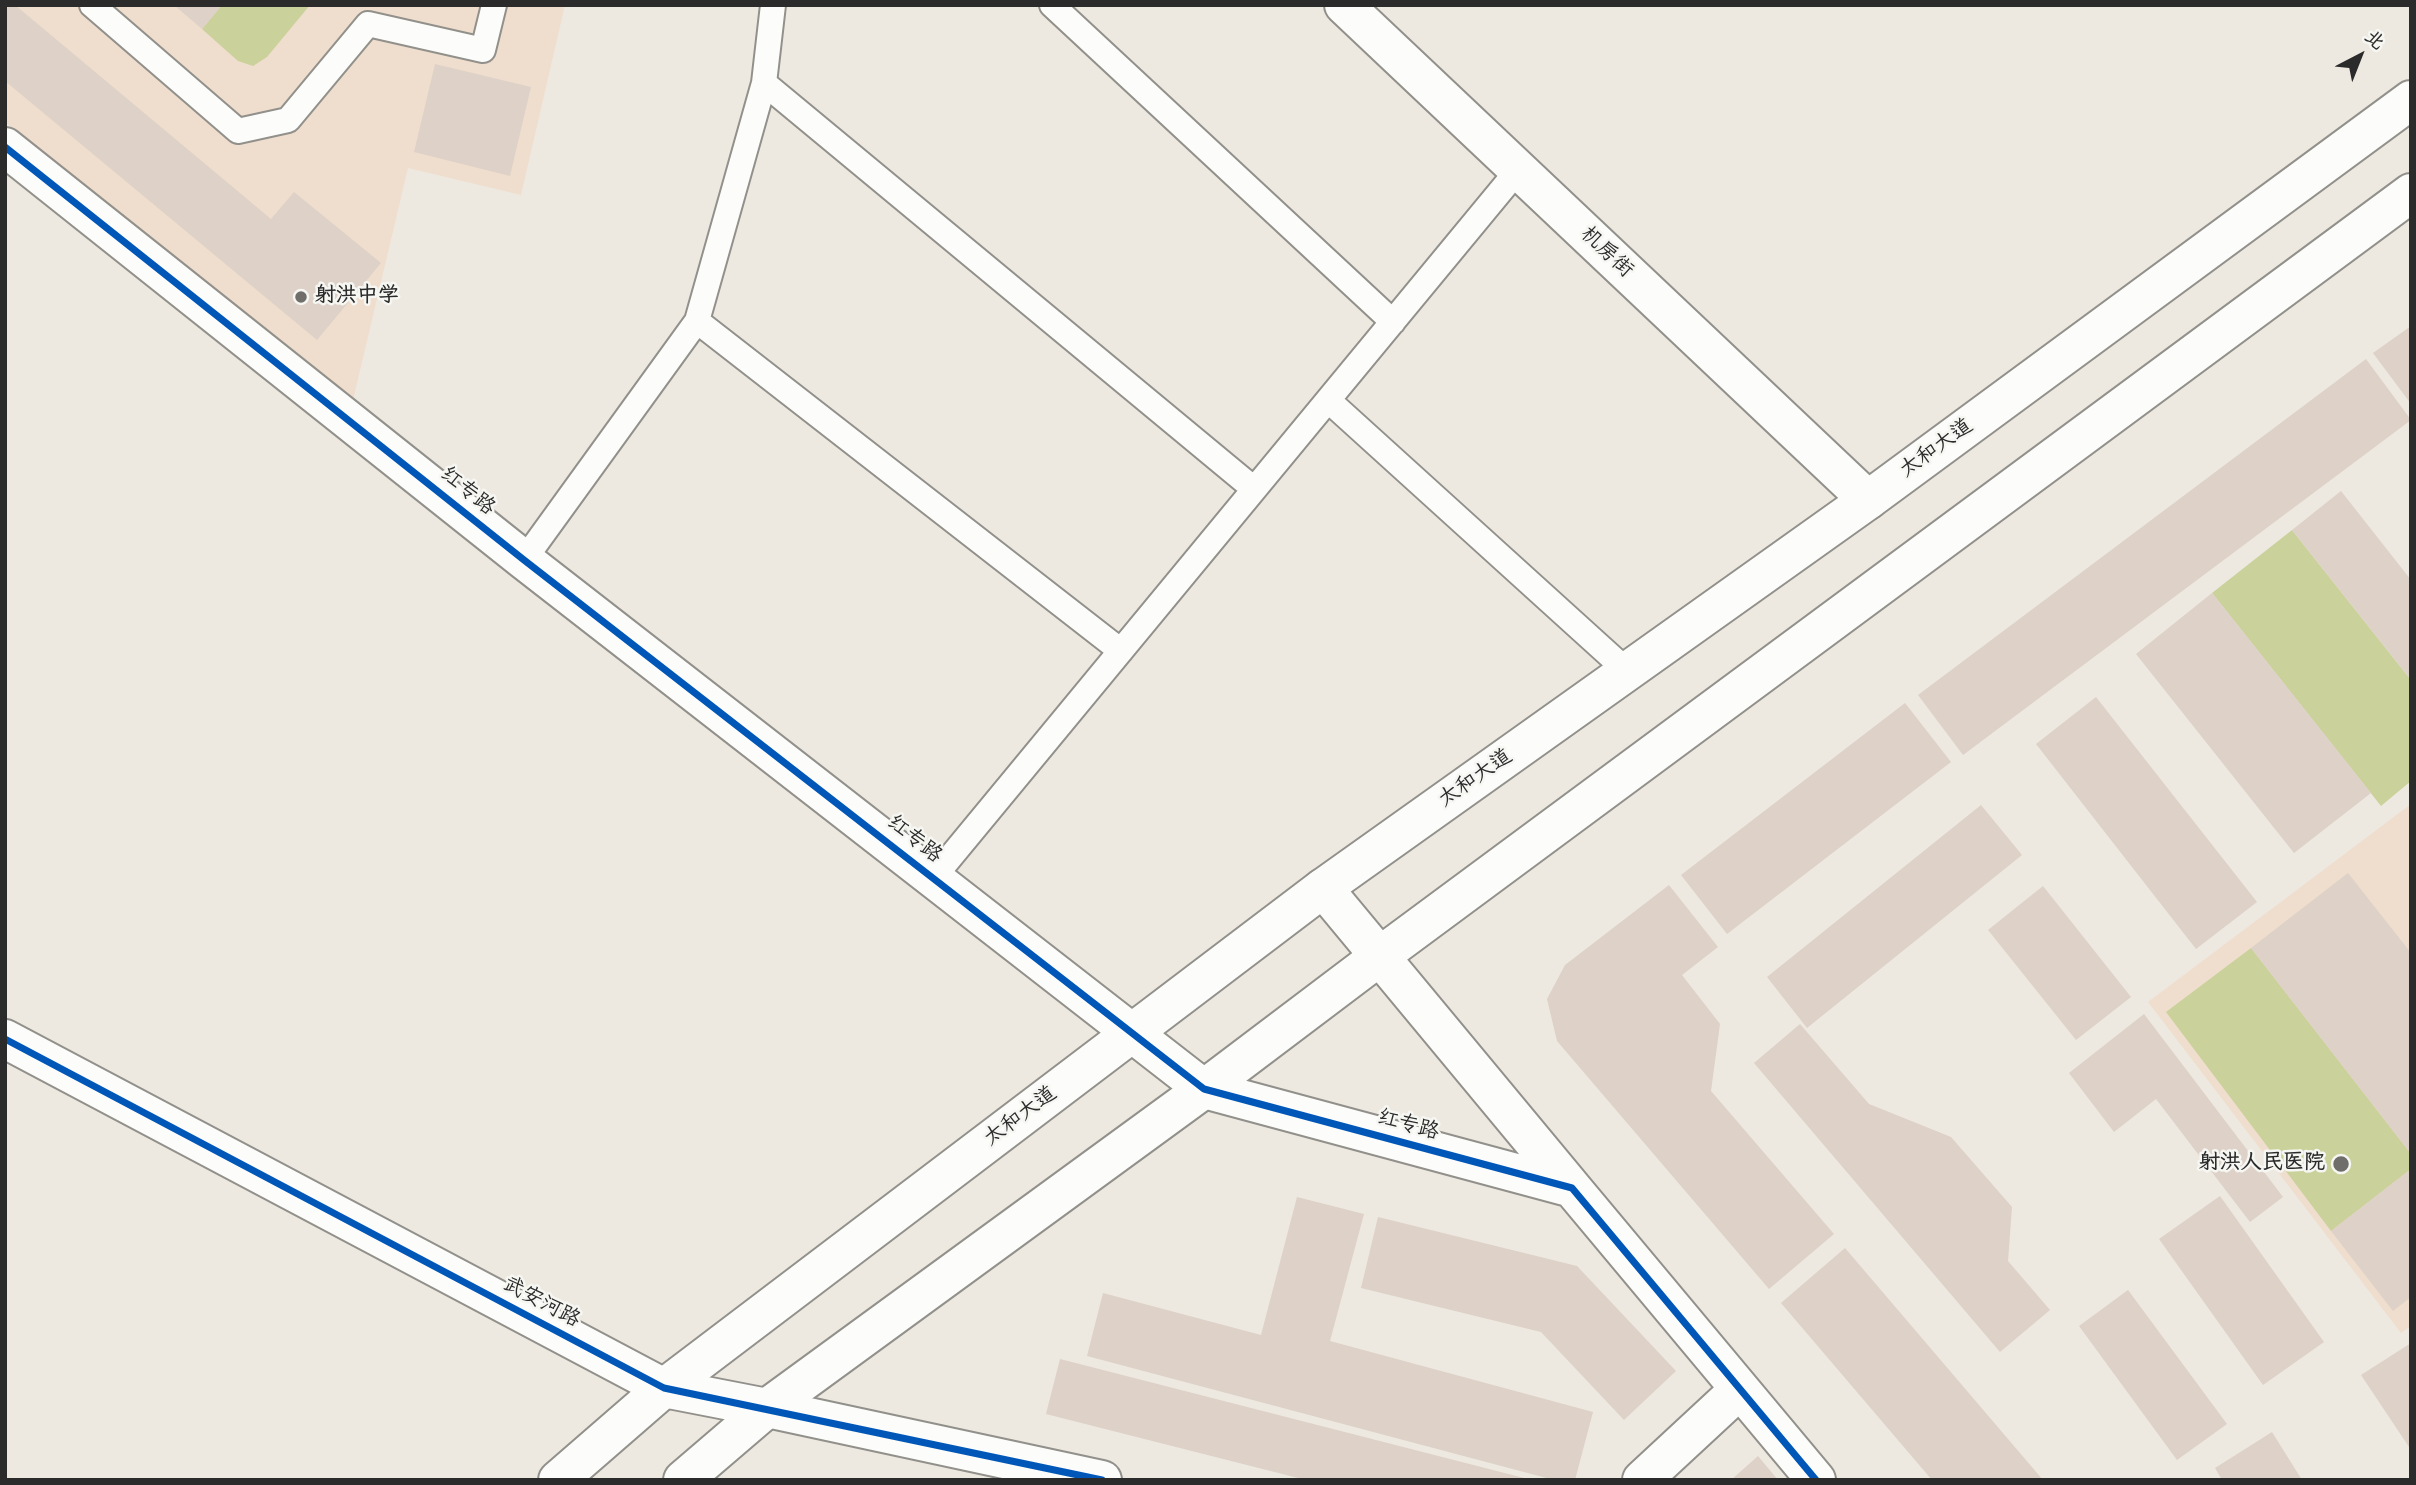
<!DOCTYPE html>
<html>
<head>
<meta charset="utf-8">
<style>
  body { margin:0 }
  #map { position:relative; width:2416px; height:1485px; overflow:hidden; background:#ede9e0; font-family:Mynerve,"LXGW WenKai TC",sans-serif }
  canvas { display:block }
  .frame { position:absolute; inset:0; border:7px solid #2b2b2b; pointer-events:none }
  .north { position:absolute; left:2325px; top:21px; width:70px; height:70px; -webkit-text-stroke:5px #f6f6f2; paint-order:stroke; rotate:42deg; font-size:19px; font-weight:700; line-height:28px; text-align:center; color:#2b2b2b }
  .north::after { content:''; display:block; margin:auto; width:24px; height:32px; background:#2b2b2b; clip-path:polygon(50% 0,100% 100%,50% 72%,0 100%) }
</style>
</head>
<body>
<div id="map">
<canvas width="2416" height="1485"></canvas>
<div class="frame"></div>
<div class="north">北</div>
</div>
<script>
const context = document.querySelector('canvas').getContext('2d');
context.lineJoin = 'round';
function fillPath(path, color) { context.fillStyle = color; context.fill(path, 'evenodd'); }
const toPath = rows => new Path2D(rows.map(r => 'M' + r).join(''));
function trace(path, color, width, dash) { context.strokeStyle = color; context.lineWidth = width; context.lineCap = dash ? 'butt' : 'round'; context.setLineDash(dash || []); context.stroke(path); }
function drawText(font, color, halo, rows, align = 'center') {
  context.font = font + ' Mynerve,"LXGW WenKai TC",sans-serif'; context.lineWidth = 5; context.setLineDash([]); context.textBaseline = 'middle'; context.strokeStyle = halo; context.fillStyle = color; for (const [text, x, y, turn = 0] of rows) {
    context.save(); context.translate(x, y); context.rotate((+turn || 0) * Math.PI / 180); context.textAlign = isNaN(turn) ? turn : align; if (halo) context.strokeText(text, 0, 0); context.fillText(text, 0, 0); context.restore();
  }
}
const built = toPath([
  [5,5,565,5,521,195,408,168,353,400,5,122],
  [2411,804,2411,1326,2401,1333,2148,1002]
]);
const green = toPath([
  [222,5,310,5,267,57,253,66,238,61,202,29],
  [2292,530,2411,680,2411,781,2381,806,2212,593],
  [2251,948,2411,1154,2411,1169,2331,1231,2166,1012]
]);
const building = toPath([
  [5,5,15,5,271,219,294,192,381,263,317,340,5,81],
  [174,5,222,5,202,29],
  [435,64,531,87,510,176,414,152],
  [2411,326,2411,404,2373,353],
  [2366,359,2411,420,1963,755,1918,695],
  [2341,491,2411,580,2411,680,2292,530],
  [2212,593,2371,793,2294,853,2136,654],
  [2096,697,2257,902,2196,949,2036,744],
  [1905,703,1951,762,1727,934,1681,875],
  [1981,805,2022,855,1807,1028,1767,977],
  [2348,873,2411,953,2411,1154,2251,948],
  [1669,885,1718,947,1682,975,1720,1024,1711,1091,1834,1234,1769,1289,1557,1041,1547,999,1565,965],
  [2043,886,2131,997,2076,1040,1988,930],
  [2144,1014,2283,1197,2250,1222,2156,1099,2114,1132,2069,1073],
  [1800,1024,1869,1104,1951,1137,2012,1207,2008,1261,2050,1310,2000,1352,1754,1063],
  [2411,1169,2411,1297,2393,1311,2331,1231],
  [2220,1196,2324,1342,2263,1385,2159,1239],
  [1297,1197,1364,1214,1330,1341,1593,1412,1575,1480,1554,1480,1087,1356,1103,1293,1261,1335],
  [1378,1217,1577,1266,1676,1371,1624,1420,1541,1332,1361,1288],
  [1845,1248,2043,1480,1932,1480,1781,1303],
  [2128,1290,2227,1424,2177,1460,2079,1326],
  [2411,1343,2411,1450,2361,1375],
  [1060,1359,1528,1479,1528,1480,1306,1480,1046,1414],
  [2272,1432,2302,1480,2222,1480,2215,1468],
  [1758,1456,1778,1480,1731,1480]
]);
const lane = toPath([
  [92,5,238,131,288,120,368,24,483,50,494,5],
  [1052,5,1393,322],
  [764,83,1254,489],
  [697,321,1121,651],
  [1328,400,1627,671],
  [524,560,697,321,764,83,773,5],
  [934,877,1518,170]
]);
const street = toPath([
  [1344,5,1868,500],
  [767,1408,1102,1480],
  [1642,1480,1739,1390]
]);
const secondary = toPath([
  [5,147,524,560,1204,1089,1572,1188,1816,1480],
  [1323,888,1572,1188],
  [5,1039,664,1388,767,1408]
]);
const primary = toPath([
  [558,1480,664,1388,1323,888,1868,500,2411,100],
  [683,1480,767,1408,1204,1089,1380,956,2411,193]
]);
const cycleway = toPath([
  [5,147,524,560,1204,1089,1572,1188,1816,1480],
  [5,1039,664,1388,1102,1480]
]);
const markers = [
  [301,297,7,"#6f6e6a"],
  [2341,1164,9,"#6f6e6a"]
];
const streetNames = [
  ["机房街",1606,253,43],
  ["太和大道",1937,449,-36],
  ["红专路",467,492,39],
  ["太和大道",1476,779,-35],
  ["红专路",914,840,38],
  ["太和大道",1021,1117,-37],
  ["红专路",1408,1126,15],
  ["武安河路",541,1303,28]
];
const poiNames = [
  ["射洪中学",315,297],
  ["射洪人民医院",2325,1164,"right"]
];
fillPath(built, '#efdecd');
fillPath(green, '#cad19a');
fillPath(building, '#ddd1c8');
trace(lane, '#92908b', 28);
trace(street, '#92908b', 42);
trace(secondary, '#92908b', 42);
trace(primary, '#92908b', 42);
trace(lane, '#fcfcfa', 24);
trace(street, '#fcfcfa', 38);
trace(secondary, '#fcfcfa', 38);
trace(primary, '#fcfcfa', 38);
trace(cycleway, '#0057b8', 7);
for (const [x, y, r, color] of markers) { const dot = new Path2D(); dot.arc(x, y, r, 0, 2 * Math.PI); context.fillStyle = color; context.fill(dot); trace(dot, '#f6f6f2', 2.5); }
drawText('21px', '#2b2b2b', '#f6f6f2', streetNames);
drawText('bold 21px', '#2b2b2b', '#f6f6f2', poiNames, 'left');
</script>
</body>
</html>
